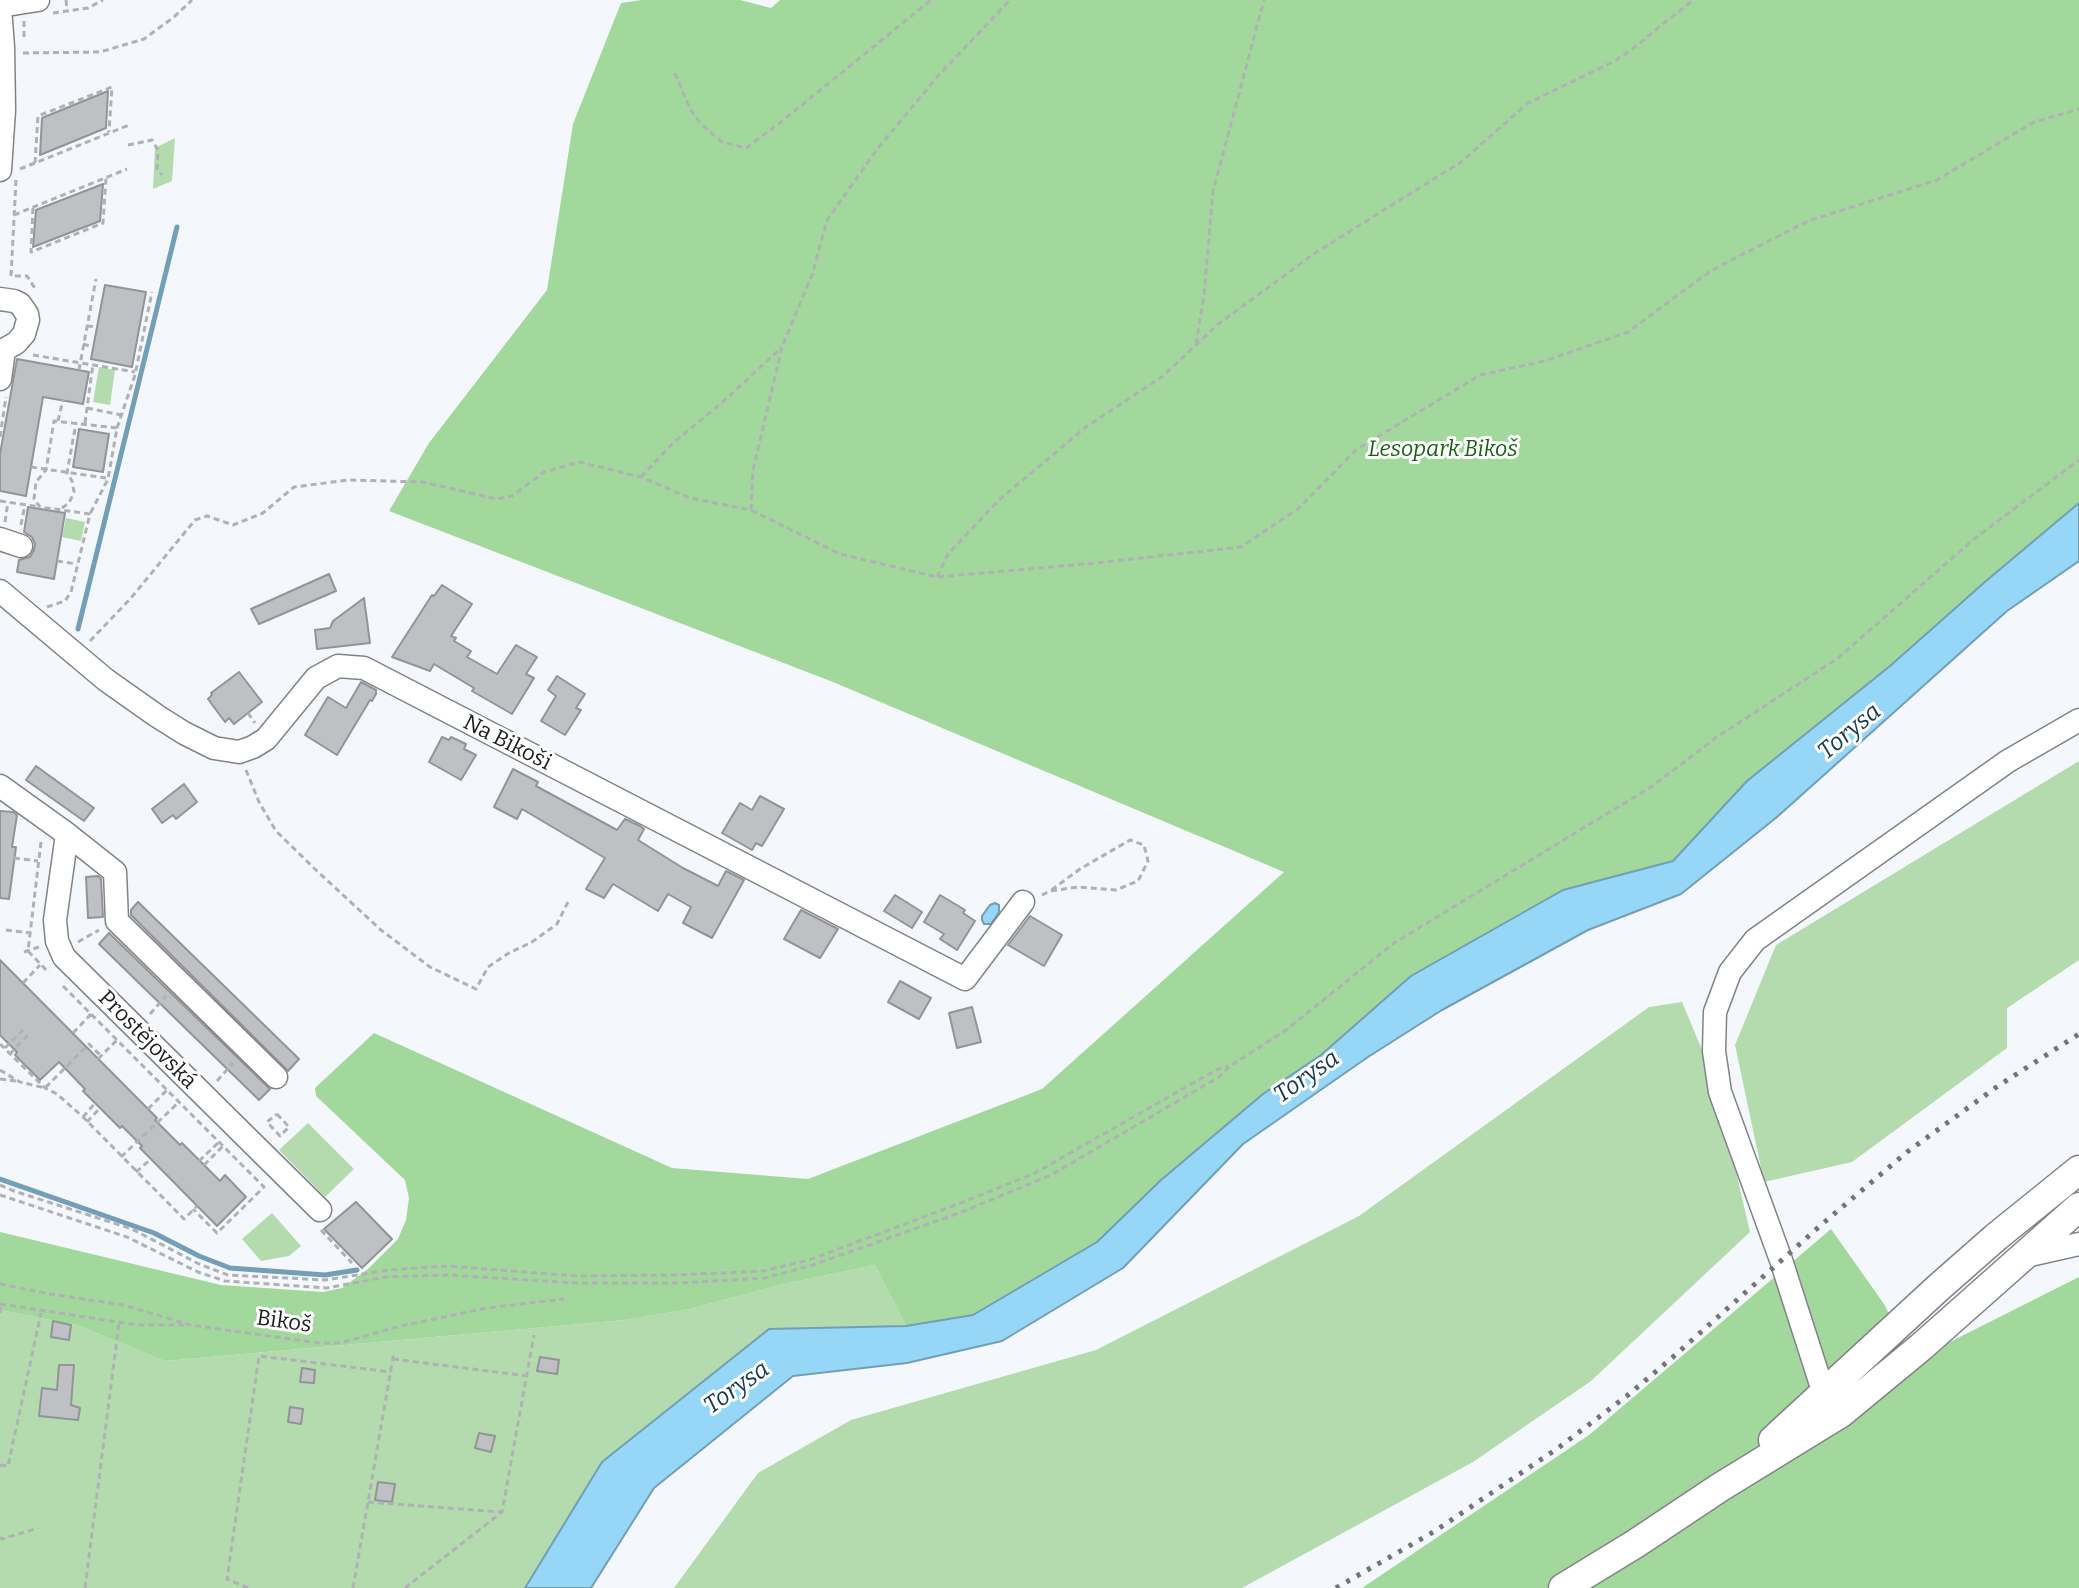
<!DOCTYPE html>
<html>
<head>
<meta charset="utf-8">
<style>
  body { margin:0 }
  canvas { display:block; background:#f4f7fb }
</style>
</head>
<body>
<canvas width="2079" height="1588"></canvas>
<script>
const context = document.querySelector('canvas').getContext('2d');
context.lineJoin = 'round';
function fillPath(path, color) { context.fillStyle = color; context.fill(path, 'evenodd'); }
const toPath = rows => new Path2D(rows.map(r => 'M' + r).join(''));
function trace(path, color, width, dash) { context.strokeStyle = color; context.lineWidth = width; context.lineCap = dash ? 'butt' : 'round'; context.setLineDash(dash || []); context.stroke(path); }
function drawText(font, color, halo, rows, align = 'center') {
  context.font = font + ' Bitter,serif'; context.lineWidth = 6; context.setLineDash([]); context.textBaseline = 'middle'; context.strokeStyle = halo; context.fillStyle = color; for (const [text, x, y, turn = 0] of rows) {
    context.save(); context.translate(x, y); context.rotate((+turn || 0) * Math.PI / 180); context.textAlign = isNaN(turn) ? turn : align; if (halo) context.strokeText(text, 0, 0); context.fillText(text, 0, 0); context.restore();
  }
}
const green = toPath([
  [175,138,172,181,153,189,155,148],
  [99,367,115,370,110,405,93,402],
  [66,518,85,522,81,541,62,537],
  [2079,761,2079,960,2007,1008,2007,1048,1852,1162,1764,1182,1735,1045,1776,945],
  [1682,1002,1721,1095,1734,1163,1750,1232,1591,1381,1473,1462,1242,1588,674,1588,758,1473,851,1420,1096,1350,1359,1216,1649,1007],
  [308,1123,354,1169,325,1197,279,1150],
  [272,1213,301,1246,289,1256,261,1261,242,1239],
  [875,1265,906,1326,769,1329,525,1588,0,1588,0,1310,76,1325,165,1361,625,1320,690,1309,780,1285]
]);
const forest = toPath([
  [642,0,740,0,771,8,780,0,2079,0,2079,503,1986,581,1890,666,1747,781,1673,861,1563,890,1263,1094,1161,1180,1097,1242,973,1315,906,1326,875,1265,780,1285,690,1309,625,1320,165,1361,76,1325,0,1310,0,1232,221,1285,323,1292,342,1288,368,1269,398,1239,406,1220,409,1198,405,1180,316,1096,315,1088,374,1033,672,1168,808,1179,1042,1089,1284,872,833,682,389,511,429,443,547,290,573,124,621,3],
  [1831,1229,1884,1304,1912,1361,2079,1277,2079,1588,1362,1588,1589,1435]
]);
const water = toPath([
  [2079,503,2079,561,2007,611,1777,817,1681,894,1588,930,1442,1010,1368,1057,1243,1144,1123,1268,1002,1341,907,1363,793,1376,654,1488,591,1588,525,1588,602,1462,769,1329,906,1326,973,1315,1097,1242,1161,1180,1263,1094,1321,1055,1411,976,1563,890,1673,861,1747,781,1890,666,1986,581,2079,503],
  [995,903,999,905,999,912,991,924,984,924,982,920,982,916,990,905,995,903]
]);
const stream = toPath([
  [78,629,177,227],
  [0,1179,154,1233,199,1256,230,1268,325,1275,357,1270]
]);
const building = toPath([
  [108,91,106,128,40,155,42,118,108,91],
  [103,184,100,221,33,247,36,210,103,184],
  [105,285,146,292,132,367,91,359,105,285],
  [17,359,89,372,83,404,43,397,26,496,0,491,0,454,17,359],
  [79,429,109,434,103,472,73,467,79,429],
  [28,507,65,513,54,579,17,572,19,560,30,557,34,550,35,544,32,537,24,532,28,507],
  [329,574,336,591,259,624,251,609,329,574],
  [442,585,472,604,451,636,456,638,454,641,471,651,467,657,497,674,516,645,537,657,526,674,534,678,512,714,472,691,474,688,434,664,430,671,392,657,432,595,434,596,442,585],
  [364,598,370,643,317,649,315,630,330,628,333,621,364,598],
  [239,672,262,702,234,724,229,718,225,722,208,699,212,695,211,693,239,672],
  [557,676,585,694,576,708,581,710,565,735,541,721,556,696,548,690,557,676],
  [361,682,376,690,376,694,372,701,370,700,337,755,305,735,328,697,346,708,361,682],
  [442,737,449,740,451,737,466,744,464,749,476,755,461,780,429,762,442,737],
  [36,766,94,808,84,821,26,780,36,766],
  [513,769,538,782,536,786,617,830,625,819,640,826,644,829,638,840,683,868,718,886,726,871,744,880,712,938,683,923,691,907,668,894,658,911,613,884,604,898,586,889,605,858,522,809,517,819,494,807,513,769],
  [184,784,197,802,176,819,173,815,162,823,152,809,184,784],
  [760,796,784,809,762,846,756,843,752,850,722,833,740,803,752,810,760,796],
  [0,811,13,812,17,815,12,847,16,847,9,899,0,898,0,811],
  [98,876,101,879,103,917,88,918,86,877,98,876],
  [895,895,922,912,912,928,884,911,895,895],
  [940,895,965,910,963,913,975,921,957,950,940,939,944,934,924,922,940,895],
  [138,902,299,1059,288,1071,131,915,131,910,138,902],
  [801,910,838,929,820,958,784,939,801,910],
  [1030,916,1062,935,1044,966,1008,945,1030,916],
  [109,933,270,1089,259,1100,99,944,109,933],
  [0,960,157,1118,155,1120,180,1145,182,1143,220,1181,225,1175,246,1197,217,1226,140,1148,142,1146,122,1126,120,1128,83,1091,85,1089,59,1062,40,1080,15,1055,17,1052,0,1035,0,960],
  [900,981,931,998,919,1019,888,1002,900,981],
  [972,1007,981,1042,957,1048,949,1013,972,1007],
  [356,1202,392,1239,362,1268,324,1229,356,1202],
  [53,1321,71,1325,69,1340,51,1337,53,1321],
  [540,1357,559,1360,557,1374,537,1371,540,1357],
  [59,1365,74,1365,71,1405,80,1408,78,1420,39,1416,42,1388,57,1390,59,1365],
  [302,1368,315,1370,314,1383,300,1382,302,1368],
  [290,1407,303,1409,301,1424,288,1422,290,1407],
  [479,1433,495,1436,491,1452,475,1448,479,1433],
  [378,1482,395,1484,392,1502,375,1500,378,1482]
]);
const path = toPath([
  [66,0,67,11],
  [53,13,88,8,103,0],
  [24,37,24,21],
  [23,53,100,52,144,39,174,17,192,0],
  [675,73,690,109,701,124,722,142,746,148,781,122,931,0],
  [128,145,152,140,158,150,157,168,162,175],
  [35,163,38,116,112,87,109,132],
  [20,169,129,125],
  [16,180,11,276,27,276,36,290],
  [33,208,31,252,103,223,106,178],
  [14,215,127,169],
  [87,326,97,327],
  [83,344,93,347],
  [1196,344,1204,295,1213,191,1264,0],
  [33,355,135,372],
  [79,370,96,279],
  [87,408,121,415],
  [58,421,63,400],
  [85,423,93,364],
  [117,428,135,375,152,292],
  [0,437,6,397],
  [31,467,106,478],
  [641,477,673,443,725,400,782,347],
  [0,501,40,507],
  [62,508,69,503,74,492,72,481,67,473,76,423],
  [751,510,753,470,782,347,813,272,827,220,878,148,938,76,1010,0],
  [5,522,8,502],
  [21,525,25,505],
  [57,561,77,564],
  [937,577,948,554,999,500,1086,427,1162,377,1217,325,1315,253,1461,162,1528,103,1615,61,1638,45,1661,25,1694,0],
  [47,607,65,601,71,592,90,514,40,507,34,499,36,482,46,470,54,421,117,428,108,479,90,514],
  [90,641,131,598,195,520,207,516,233,525,263,513,294,487,349,480,422,482,497,499,512,496,544,472,579,462,641,477,690,498,751,510,840,554,937,577,1096,563,1241,547,1299,508,1356,450,1480,375,1545,361,1628,332,1712,270,1808,221,1937,180,2034,122,2079,109],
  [248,713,255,723],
  [246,770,259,802,276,831,317,871,381,930,430,967,476,989,488,967,509,953,532,942,557,924,568,902],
  [41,842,28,951,49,973],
  [14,858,38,861],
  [1042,895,1050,891,1078,887,1116,890,1138,881,1148,861,1144,845,1130,840,1080,869,1050,891],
  [6,930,30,933],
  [78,942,99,930],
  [24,952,39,947],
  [23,983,40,965],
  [63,986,264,1187,217,1233,193,1209],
  [150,1014,166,996],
  [73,1033,91,1014],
  [0,1044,45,1088,57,1094,83,1117,184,1219,197,1206],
  [5,1048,23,1030],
  [10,1054,28,1035],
  [98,1059,117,1040],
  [0,1070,20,1082,45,1088,89,1044,101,1056],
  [0,1079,16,1081],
  [217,1081,233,1063],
  [148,1109,167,1090],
  [277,1114,289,1127,280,1136,267,1122,277,1114],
  [83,1117,95,1103],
  [87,1122,100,1108],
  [121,1157,179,1102],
  [199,1161,219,1142],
  [204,1165,223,1146],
  [136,1172,151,1159],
  [0,1185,14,1191,132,1229,199,1264,228,1275,325,1280,389,1270,447,1266,577,1276,676,1275,763,1271,809,1260,958,1204,1035,1173,1216,1070,1228,1066],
  [0,1195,127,1237,198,1272,225,1281,327,1288,385,1277,447,1275,578,1283,679,1283,765,1278,810,1266,962,1212,1051,1175,1219,1077,1230,1066,1286,1030,1394,943,1651,787,1717,737,1838,658,1974,539,2079,460],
  [321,1230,352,1263],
  [0,1284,50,1294,123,1305,191,1325,319,1343,340,1343,401,1326,487,1308,564,1299],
  [0,1304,137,1325,187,1325],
  [0,1313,2,1305],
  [393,1359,527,1376],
  [0,1465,8,1466,41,1313],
  [368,1502,502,1512],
  [0,1537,2,1539,38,1528],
  [85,1588,119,1323],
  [248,1588,227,1579,259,1356,391,1372],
  [353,1588,394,1352],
  [405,1588,502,1512,534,1335]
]);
const minor = toPath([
  [0,6,38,0],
  [0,8,3,47,4,110,0,170],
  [0,299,14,301,20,304,27,314,28,320,24,334,16,343,4,350,0,379],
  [0,539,21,546],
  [0,591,106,680,157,716,184,733,214,748,239,752,253,747,266,739,316,678,338,666,364,668,965,979,1023,902],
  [0,786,67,834,55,920,57,941,64,957,320,1210],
  [67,834,115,872,117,921,276,1077],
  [2021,1257,2079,1244],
  [1824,1394,1781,1260,1720,1092,1714,1051,1715,1012,1730,972,1755,940,2008,761,2079,720]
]);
const major = toPath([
  [1773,1440,1938,1288,1996,1237,2079,1170],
  [1563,1588,1635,1544,1719,1488,1841,1413,1921,1347,2079,1207]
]);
const rail = toPath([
  [1336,1588,1435,1531,1558,1448,1628,1395,1673,1357,1821,1225,1907,1152,1998,1086,2079,1034]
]);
const parkNames = [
  ["Lesopark Bikoš",1443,450]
];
const streetNames = [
  ["Na Bikoši",507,743,27],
  ["Prostějovská",147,1040,45],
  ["Bikoš",284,1322,8]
];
const waterNames = [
  ["Torysa",1850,732,-40],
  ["Torysa",1307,1077,-35],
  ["Torysa",737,1388,-35]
];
fillPath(green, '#b3dbad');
fillPath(forest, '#a3d89c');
fillPath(water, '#96d6f6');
trace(water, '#729eb6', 2);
trace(stream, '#729eb6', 5);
fillPath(building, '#bec0c4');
trace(building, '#929498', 2);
trace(minor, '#818387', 25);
trace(major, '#818387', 31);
trace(path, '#afb1b4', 3, [6, 4]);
trace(minor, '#fff', 22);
trace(major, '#fff', 28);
trace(rail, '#737477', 5, [4, 8]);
drawText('italic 22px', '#196013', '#fff', parkNames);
drawText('22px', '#1d1d1f', '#fff', streetNames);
drawText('italic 24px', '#153a4b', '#fff', waterNames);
</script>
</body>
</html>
